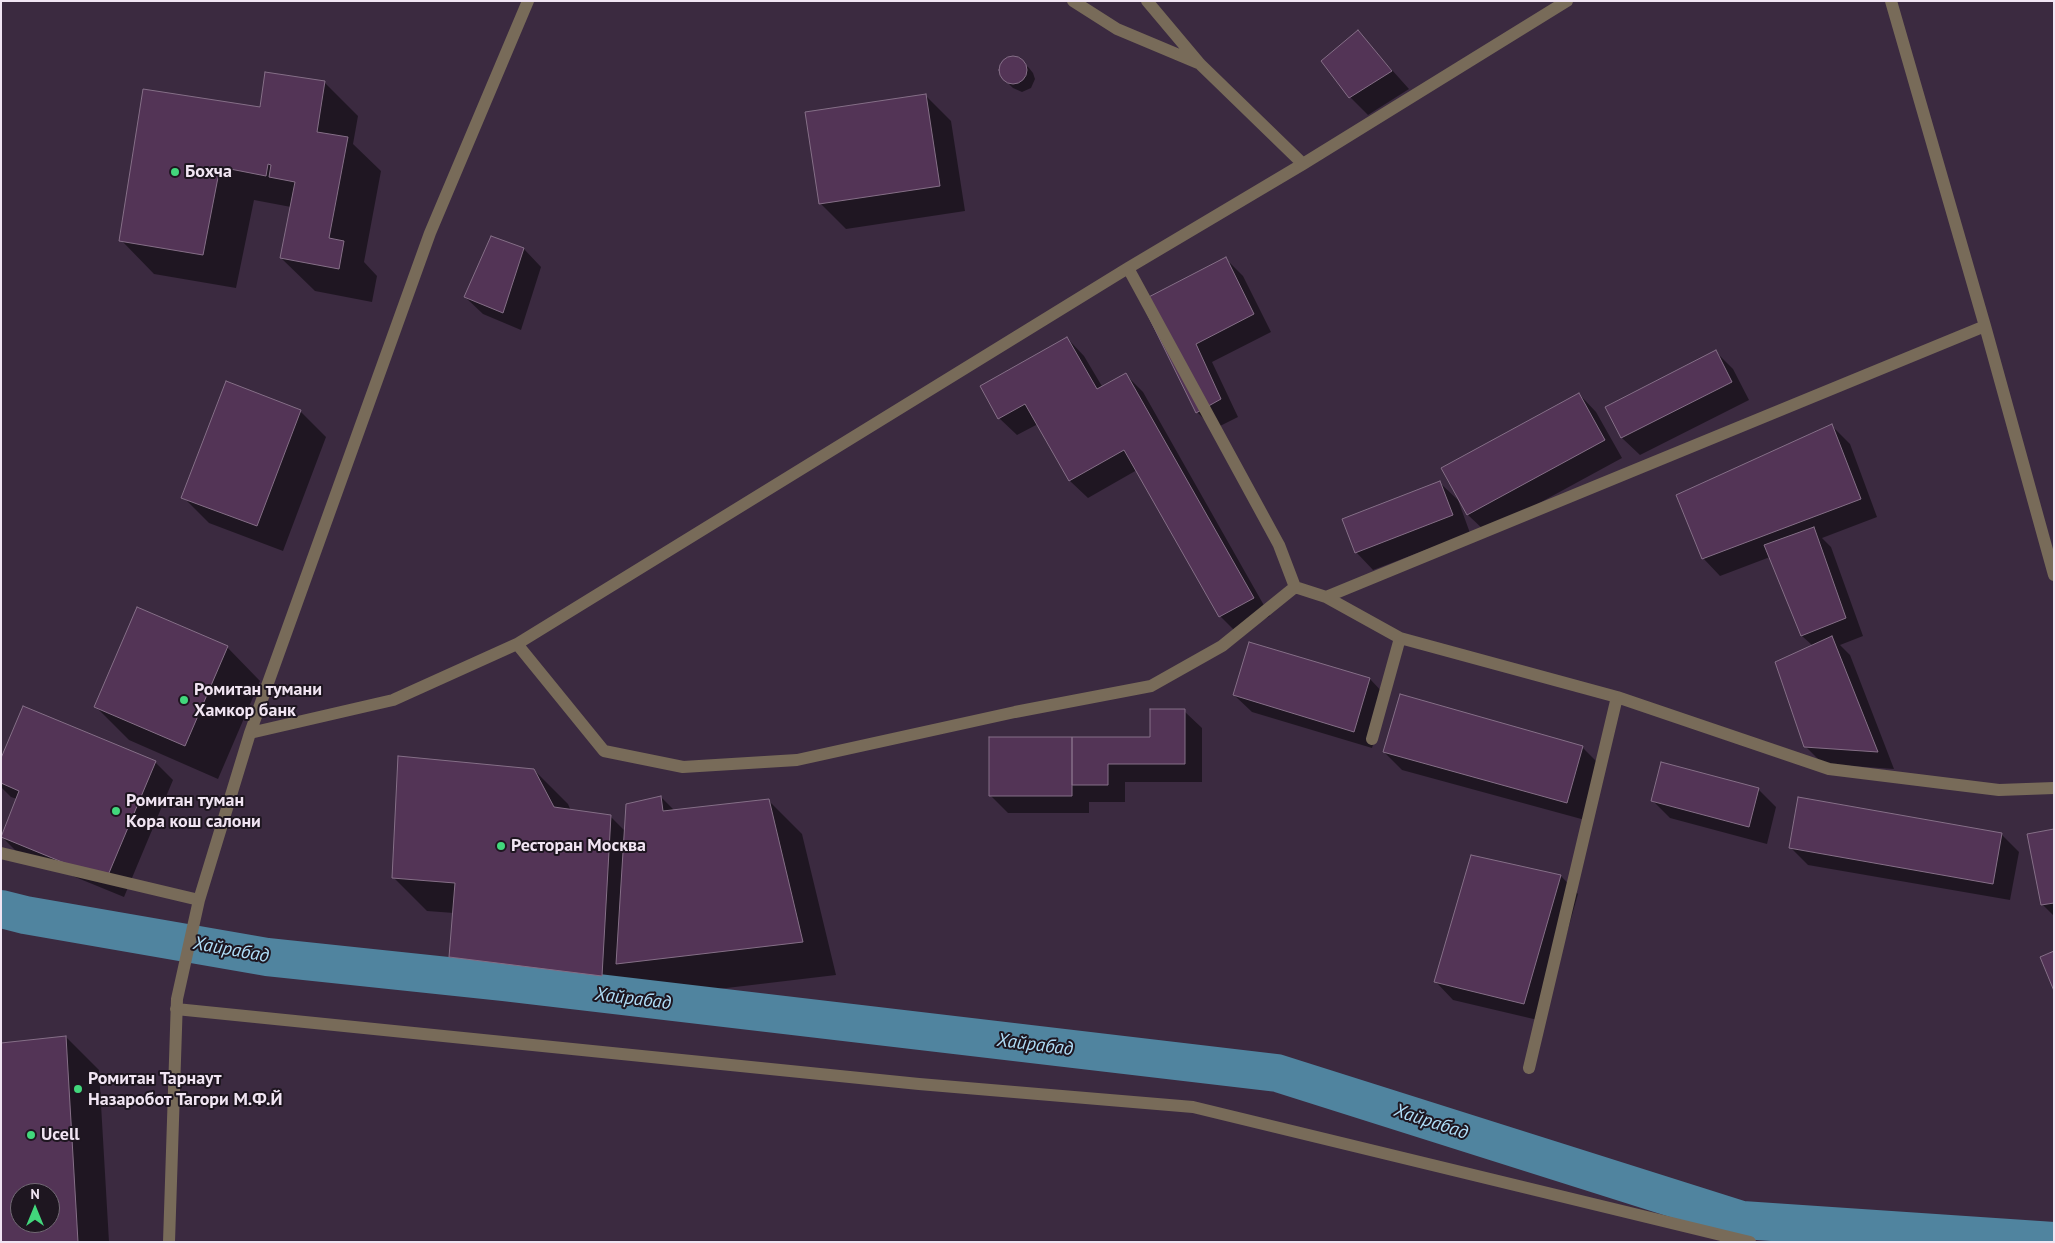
<!DOCTYPE html>
<html>
<head>
<meta charset="utf-8">
<style>
  body { margin:0 }
  #map { position:relative; width:2055px; height:1243px; overflow:hidden; background:#3b2a40; font-family:"PT Sans",sans-serif }
  canvas { display:block }
  .frame { position:absolute; inset:0; border:2px solid #f1e5f3; pointer-events:none }
  .north { position:absolute; left:10px; top:1183px; width:50px; height:50px; box-sizing:border-box; background:#1e1620; border:1px solid #726974; border-radius:50%; rotate:0deg; font-size:14px; font-weight:700; line-height:20px; text-align:center; color:#f1e5f3 }
  .north::after { content:''; display:block; margin:auto; width:18px; height:22px; background:#42d77c; clip-path:polygon(50% 0,100% 100%,50% 72%,0 100%) }
</style>
</head>
<body>
<div id="map">
<canvas width="2055" height="1243"></canvas>
<div class="frame"></div>
<div class="north">N</div>
</div>
<script>
const context = document.querySelector('canvas').getContext('2d');
context.lineJoin = 'round';
function fillPath(path, color) { context.fillStyle = color; context.fill(path, 'evenodd'); }
const toPath = rows => new Path2D(rows.map(r => 'M' + r).join(''));
function trace(path, color, width, dash) { context.strokeStyle = color; context.lineWidth = width; context.lineCap = dash ? 'butt' : 'round'; context.setLineDash(dash || []); context.stroke(path); }
function drawText(font, color, halo, rows, align = 'center') {
  context.font = font + ' "PT Sans",sans-serif'; context.lineWidth = 4; context.setLineDash([]); context.textBaseline = 'middle'; context.strokeStyle = halo; context.fillStyle = color; for (const [text, x, y, turn = 0] of rows) {
    context.save(); context.translate(x, y); context.rotate((+turn || 0) * Math.PI / 180); context.textAlign = isNaN(turn) ? turn : align; if (halo) context.strokeText(text, 0, 0); context.fillText(text, 0, 0); context.restore();
  }
}
const shadow = toPath([
  [1358,32,1409,89,1368,115,1350,97],
  [1014,58,1019,59,1029,68,1033,73,1035,79,1031,88,1022,92,1013,88,1004,79,1000,70,1002,63,1007,59],
  [324,82,358,116,353,144,381,171,364,262,377,276,372,302,315,291,281,258,291,207,254,200,236,288,154,274,121,240,261,109],
  [925,95,951,121,965,211,846,229,820,203],
  [524,249,541,267,521,330,483,314,465,297],
  [1225,258,1243,276,1271,332,1212,362,1238,417,1214,429,1197,412,1142,302],
  [1067,338,1084,356,1103,388,1126,375,1143,392,1270,616,1238,634,1220,616,1137,470,1088,498,1070,481,1038,424,1017,435,999,418],
  [1716,352,1733,369,1749,400,1640,455,1622,438,1607,408],
  [1579,394,1596,412,1622,458,1486,532,1468,515,1442,469],
  [300,411,326,437,283,551,209,523,183,497],
  [1832,426,1850,444,1877,517,1822,538,1831,547,1863,636,1840,645,1850,655,1894,769,1823,764,1805,746,1813,646,1802,636,1770,557,1720,576,1703,558],
  [1440,483,1458,500,1470,533,1373,570,1356,552],
  [227,647,260,681,218,779,129,740,96,707],
  [1370,679,1387,697,1372,748,1252,712,1234,695],
  [1184,711,1202,728,1202,782,1125,782,1125,802,1089,802,1089,813,1008,813,990,795,1151,739],
  [1582,747,1600,765,1585,820,1402,770,1384,752],
  [1,761,155,762,173,780,124,897,19,854,1,836,17,799,11,797,1,787],
  [534,770,568,804,571,811,610,816,625,831,661,797,675,811,768,800,802,834,836,975,651,997,637,983,635,1009,484,990,450,956,454,913,427,911,393,877],
  [1758,789,1776,807,1767,844,1670,818,1653,801],
  [2054,830,2054,916,2042,904],
  [2001,834,2019,852,2010,900,1808,865,1790,847],
  [1472,856,1561,876,1578,894,1542,1021,1453,1000,1436,982],
  [66,1037,99,1070,109,1242,1,1242],
  [20,1193,50,1193,50,1223,20,1223]
]);
const canal = toPath([
  [1,909,25,915,267,957,504,982,1277,1073,1742,1220,2054,1241]
]);
const building = toPath([
  [1358,30,1392,71,1349,98,1321,61,1358,30],
  '999 70a14 14 0 1 1 28 0a14 14 0 1 1-28 0Z',
  [265,72,325,81,317,132,348,137,329,238,344,241,339,269,280,258,295,182,269,177,271,165,268,164,266,176,220,167,203,255,119,241,143,89,260,107,265,72],
  [926,94,940,186,819,204,805,112,926,94],
  [491,236,524,248,503,313,464,297,491,236],
  [1226,257,1254,314,1196,344,1221,399,1196,413,1141,301,1226,257],
  [1067,337,1097,389,1126,373,1254,598,1219,617,1124,450,1069,481,1025,404,998,419,980,386,1067,337],
  [1716,350,1732,382,1621,438,1605,407,1716,350],
  [226,381,301,410,257,526,181,498,226,381],
  [1579,393,1605,440,1467,515,1441,468,1579,393],
  [1832,424,1861,499,1702,559,1676,495,1832,424],
  [1440,481,1453,515,1355,553,1342,519,1440,481],
  [1814,527,1846,618,1801,636,1764,545,1814,527],
  [137,607,228,646,185,746,94,707,137,607],
  [1832,636,1878,752,1804,747,1775,662,1832,636],
  [1249,642,1370,678,1354,732,1233,695,1249,642],
  [1400,694,1583,746,1567,803,1383,752,1400,694],
  [23,706,156,761,106,880,1,837,19,791,1,783,1,758,23,706],
  [1150,709,1185,709,1185,764,1108,764,1108,785,1072,785,1072,737,1150,737,1150,709],
  [989,737,1072,737,1072,796,989,796,989,737],
  [398,756,534,769,554,807,611,815,602,976,449,957,455,883,392,878,398,756],
  [1661,762,1759,788,1749,827,1651,801,1661,762],
  [661,796,663,811,769,799,803,942,616,964,626,804,661,796],
  [1798,797,2002,833,1993,884,1789,848,1798,797],
  [2054,829,2054,903,2041,905,2027,834,2054,829],
  [1471,855,1561,875,1524,1004,1434,982,1471,855],
  [2054,951,2054,991,2040,957,2054,951],
  [66,1036,78,1242,1,1242,1,1043,66,1036],
  [20,1193,50,1193,50,1223,20,1223,20,1193]
]);
const minor = toPath([
  [1073,1,1117,29,1198,63],
  [1147,1,1200,64,1303,164],
  [1891,1,1985,326,2054,575],
  [1128,268,1279,545,1295,587],
  [1326,597,1985,326],
  [517,644,604,751,683,767,797,760,1015,712,1151,686,1222,646,1295,587,1326,597,1400,638,1617,697,1829,769,1999,790,2054,788],
  [250,733,393,700,517,644,1128,268,1303,164,1567,1],
  [1372,739,1400,638],
  [1,853,199,900],
  [176,1009,919,1084,1193,1107,1750,1242],
  [1529,1068,1617,697],
  [169,1242,177,999,199,900,250,733,430,233,528,1]
]);
const markers = [
  [175,172,5,"#42d77c"],
  [184,700,5,"#42d77c"],
  [116,811,5,"#42d77c"],
  [501,846,5,"#42d77c"],
  [78,1089,5,"#42d77c"],
  [31,1135,5,"#42d77c"]
];
const poiNames = [
  ["Бохча",185,172],
  ["Ромитан тумани",194,690],
  ["Хамкор банк",194,711],
  ["Ромитан туман",126,801],
  ["Кора кош салони",126,822],
  ["Ресторан Москва",511,846],
  ["Ромитан Тарнаут",88,1079],
  ["Назаробот Тагори М.Ф.Й",88,1100],
  ["Ucell",41,1135]
];
const waterNames = [
  ["Хайрабад",231,950,10],
  ["Хайрабад",633,999,7],
  ["Хайрабад",1035,1045,7],
  ["Хайрабад",1431,1122,18]
];
fillPath(shadow, '#0007');
trace(canal, '#50849f', 38);
fillPath(building, '#533456');
trace(building, '#856f87', 1);
trace(minor, '#786b59', 12);
for (const [x, y, r, color] of markers) { const dot = new Path2D(); dot.arc(x, y, r, 0, 2 * Math.PI); context.fillStyle = color; context.fill(dot); trace(dot, '#1e1620', 2); }
drawText('bold 18px', '#f1e5f3', '#1e1620', poiNames, 'left');
drawText('italic 19px', '#afddf7', '#1e1620', waterNames);
</script>
</body>
</html>
